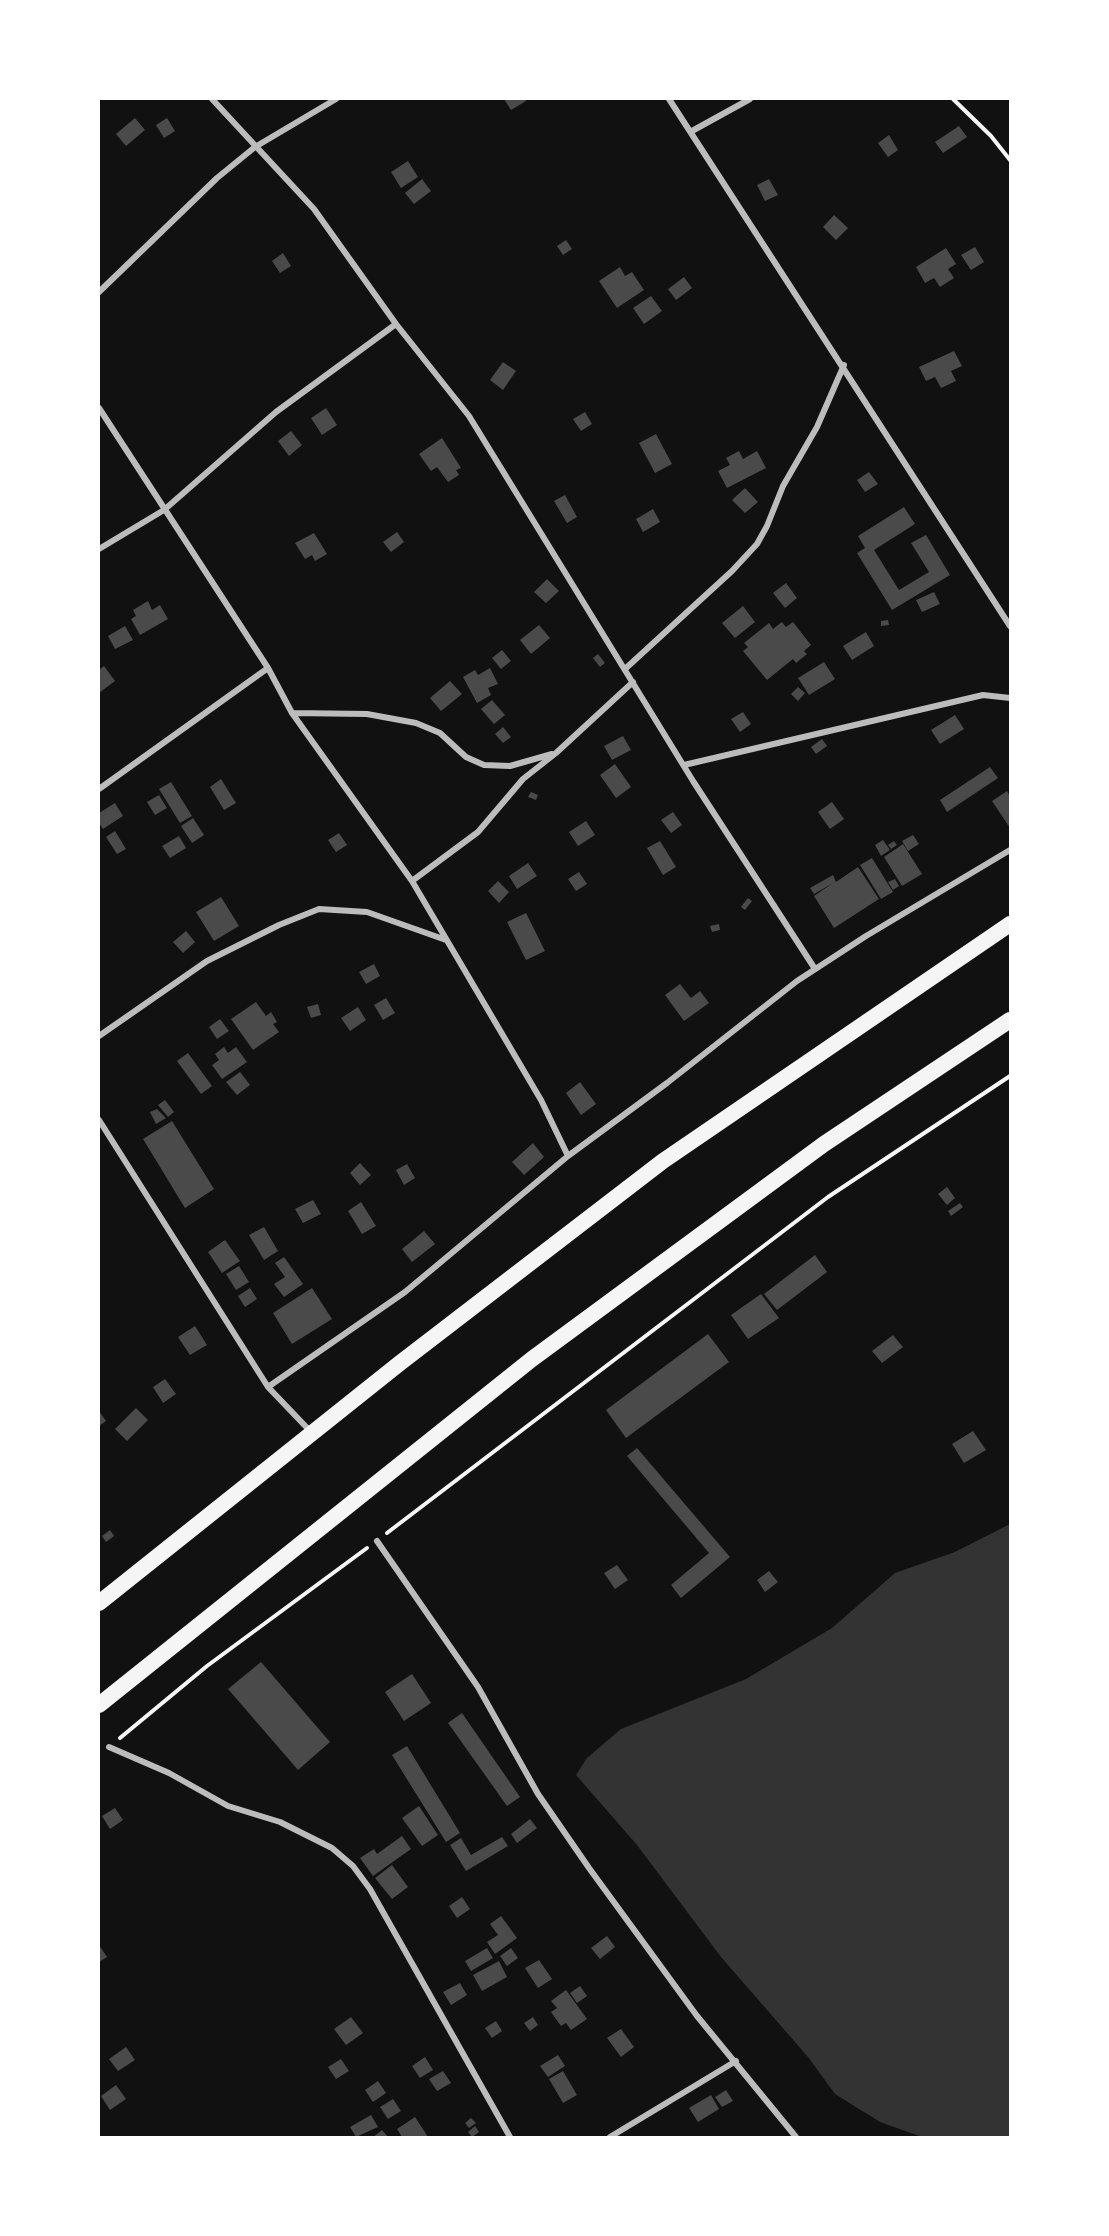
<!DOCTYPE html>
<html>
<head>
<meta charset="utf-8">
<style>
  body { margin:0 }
  #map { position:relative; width:1109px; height:2236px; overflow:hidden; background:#111; font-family:Roboto,sans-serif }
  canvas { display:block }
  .frame { position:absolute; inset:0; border:100px solid #fff; pointer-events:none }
</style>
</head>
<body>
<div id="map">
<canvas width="1109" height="2236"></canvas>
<div class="frame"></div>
</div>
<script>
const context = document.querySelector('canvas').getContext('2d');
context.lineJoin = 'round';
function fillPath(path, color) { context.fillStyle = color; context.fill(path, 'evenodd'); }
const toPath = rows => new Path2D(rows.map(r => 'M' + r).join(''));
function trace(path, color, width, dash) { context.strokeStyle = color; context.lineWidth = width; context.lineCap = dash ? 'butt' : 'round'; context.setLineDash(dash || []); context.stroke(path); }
const water = toPath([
  [1010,1524,1010,2137,922,2137,880,2122,835,2094,808,2057,721,1957,637,1845,576,1775,587,1758,621,1729,746,1679,832,1628,895,1573,955,1552]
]);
const building = toPath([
  [504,99,525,99,526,101,511,110],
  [135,118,145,130,126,146,116,134],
  [167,118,175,131,164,138,156,125],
  [959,126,967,137,943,153,935,142],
  [889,135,898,150,888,157,878,143],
  [408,161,418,177,401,188,391,172],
  [422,179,431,191,414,204,405,193],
  [769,179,778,195,765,201,757,185],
  [834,215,848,228,836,240,823,227],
  [566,240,572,249,563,255,557,246],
  [975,247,984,262,971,270,961,255],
  [946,248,956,264,948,269,954,278,940,287,934,278,925,283,916,267],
  [283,253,291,266,280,273,272,261],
  [620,267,625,276,632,272,644,290,617,308,599,281],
  [684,277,692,288,676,300,668,289],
  [651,296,662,311,644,324,633,308],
  [954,351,962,366,951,371,956,381,941,388,935,377,926,381,919,367],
  [503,362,516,371,503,390,490,380],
  [326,408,337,425,322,435,311,418],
  [585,412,592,424,581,431,573,419],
  [291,431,302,445,289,456,278,441],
  [656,434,672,464,655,473,639,443],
  [442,438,461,468,456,470,459,475,448,482,437,467,431,471,419,454],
  [739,451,743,459,757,451,766,468,727,488,718,471,730,465,726,458],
  [869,472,878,484,865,492,857,480],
  [745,488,758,502,745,513,732,500],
  [565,495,577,517,567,523,554,501],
  [904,507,915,524,874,550,899,590,929,572,911,543,926,535,950,575,892,610,857,553,865,548,858,536],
  [653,509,660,522,643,532,636,519],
  [397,532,404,542,391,552,383,542],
  [314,533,327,554,315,561,312,555,305,559,295,543],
  [547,579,559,591,546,603,534,592],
  [786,583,797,598,785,608,773,593],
  [934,592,940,604,922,612,916,600],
  [148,601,152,610,160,605,168,619,140,635,131,619,136,616,133,610],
  [743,606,755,622,735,638,722,623],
  [888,620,889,625,881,626,881,621],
  [782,622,786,627,793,622,811,645,804,651,807,654,796,663,793,659,767,680,743,651,748,647,744,643,769,623,773,629],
  [539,625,550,638,531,654,520,640],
  [125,626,133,640,115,649,108,636],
  [866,632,874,646,852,660,843,646],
  [502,650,511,661,501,669,492,658],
  [598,654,605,663,600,667,593,658],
  [824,662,835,679,809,695,798,678],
  [104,666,115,681,99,693,99,670],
  [490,668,498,684,488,688,491,695,477,703,463,677,475,670,478,675],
  [450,681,462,694,441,711,430,698],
  [798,687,805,693,798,701,791,694],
  [492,700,505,715,494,724,481,709],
  [743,712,751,724,740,732,731,719],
  [955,715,964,729,940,744,931,730],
  [503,727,511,737,503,743,495,734],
  [623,736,631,750,612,760,604,746],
  [822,739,827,746,816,754,811,747],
  [615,764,631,787,616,798,600,775],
  [990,767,998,778,947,812,940,800],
  [221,779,236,803,224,810,210,787],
  [171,782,192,816,180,823,159,789],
  [1007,791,1010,796,1010,828,992,801],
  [531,792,538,795,536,800,528,797],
  [159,795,167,808,155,815,147,802],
  [832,802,844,819,830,829,818,812],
  [115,803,123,816,103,829,99,823,99,813],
  [673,812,682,825,671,833,661,820],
  [193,818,204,835,192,843,181,826],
  [586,821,595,835,578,846,569,832],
  [115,831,126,849,117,854,106,837],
  [339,833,347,845,336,852,328,840],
  [913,835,919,844,908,851,902,841],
  [179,836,186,848,170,858,162,846],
  [883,840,890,850,881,856,875,845],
  [660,841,676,867,663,875,647,848],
  [894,841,897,845,891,849,888,845],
  [903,844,922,874,902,886,884,857],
  [872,858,893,892,881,899,860,865],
  [528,863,537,876,517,889,509,876],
  [858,867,879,899,834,928,814,896,833,883,814,894,810,888,833,875,836,882],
  [579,872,587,884,576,891,568,879],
  [895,879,899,886,893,890,888,882],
  [498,881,509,892,499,903,488,891],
  [221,897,239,926,214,941,196,912],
  [748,898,752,901,745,910,741,907],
  [526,913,545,951,526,960,507,922],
  [719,924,720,930,712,932,710,926],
  [186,931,195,942,183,953,173,942],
  [374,964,380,976,366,984,359,972],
  [680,984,691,998,700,991,709,1003,684,1021,665,995],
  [386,998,395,1013,383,1020,374,1005],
  [256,1002,266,1016,271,1012,277,1022,273,1024,279,1032,253,1050,231,1019],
  [318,1004,321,1015,311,1018,307,1007],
  [358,1007,366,1020,350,1031,341,1018],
  [220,1019,229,1031,217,1039,209,1027],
  [224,1047,228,1053,236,1047,247,1062,222,1079,212,1065,219,1060,215,1054],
  [188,1053,212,1086,201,1094,177,1061],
  [240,1072,250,1085,237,1095,226,1082],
  [580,1082,596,1104,581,1115,566,1093],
  [165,1100,174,1112,168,1117,158,1105],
  [157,1109,166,1118,156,1124,150,1112],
  [172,1121,214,1189,185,1208,143,1139],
  [533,1143,544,1157,524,1175,512,1162],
  [360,1163,371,1175,360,1185,350,1173],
  [407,1164,415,1178,404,1185,396,1170],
  [947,1187,955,1198,947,1205,938,1194],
  [313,1200,321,1214,303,1223,295,1209],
  [361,1202,376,1226,362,1234,348,1211],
  [960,1203,963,1207,951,1216,948,1211],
  [264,1227,278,1251,264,1260,249,1235],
  [424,1231,435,1244,412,1262,402,1249],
  [225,1240,240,1261,222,1273,208,1252],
  [815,1255,827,1272,777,1310,764,1294],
  [284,1257,303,1284,284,1297,274,1284,285,1277,275,1263],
  [239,1266,249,1282,236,1290,226,1274],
  [250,1288,257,1299,245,1307,238,1296],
  [312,1288,332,1319,292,1344,273,1313],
  [761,1294,779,1318,748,1339,731,1315],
  [195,1326,207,1345,190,1355,178,1337],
  [708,1334,729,1362,626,1438,606,1410],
  [893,1335,903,1347,882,1363,872,1351],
  [165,1379,176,1394,163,1403,153,1387],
  [136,1408,148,1420,127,1441,115,1429],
  [99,1411,106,1421,99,1426],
  [973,1431,986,1450,964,1463,952,1444],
  [637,1448,730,1557,681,1598,671,1585,709,1553,627,1456],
  [110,1530,114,1536,106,1542,102,1536],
  [617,1565,628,1580,615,1589,604,1573],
  [769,1571,778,1582,765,1592,757,1580],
  [261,1662,330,1742,298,1770,228,1689],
  [412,1674,431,1703,404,1721,385,1692],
  [462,1713,520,1797,507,1806,448,1723],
  [407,1746,460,1833,446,1842,392,1755],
  [419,1806,438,1835,422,1846,402,1818],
  [115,1808,123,1820,110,1829,102,1816],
  [530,1819,537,1828,517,1843,511,1834],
  [402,1836,411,1849,373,1876,360,1858,374,1849,377,1854],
  [502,1837,508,1846,466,1871,450,1845,461,1838,471,1855],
  [392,1865,408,1887,392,1899,375,1878],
  [462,1897,470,1909,457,1918,449,1906],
  [501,1916,517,1938,495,1954,487,1942,498,1935,490,1924],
  [607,1936,615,1947,600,1959,591,1948],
  [99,1945,107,1957,99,1962],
  [487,1948,493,1958,471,1971,465,1961],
  [511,1948,518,1958,507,1966,500,1956],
  [539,1960,552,1979,538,1988,525,1968],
  [499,1961,507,1977,482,1991,473,1975],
  [460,1983,467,1995,451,2005,443,1992],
  [580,1986,587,1996,577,2003,570,1993],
  [566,1990,587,2019,571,2030,566,2023,561,2026,551,2012,557,2008,551,2001],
  [351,2017,363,2033,346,2045,334,2029],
  [533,2017,538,2025,530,2031,524,2023],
  [496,2021,502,2031,492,2038,485,2028],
  [621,2029,634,2047,621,2057,607,2038],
  [126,2047,135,2060,118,2071,109,2059],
  [558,2055,565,2066,548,2077,540,2066],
  [425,2057,433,2070,420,2078,412,2066],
  [341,2059,349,2071,336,2079,328,2067],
  [443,2071,451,2083,437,2091,429,2079],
  [563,2071,577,2095,563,2103,549,2079],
  [378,2081,386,2093,373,2102,365,2090],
  [116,2085,126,2099,110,2110,101,2096],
  [726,2090,733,2101,722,2107,715,2097],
  [711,2095,719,2109,698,2122,689,2108],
  [393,2099,401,2111,388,2119,380,2107],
  [371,2115,378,2127,356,2137,350,2127],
  [415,2117,428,2137,402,2137,397,2129],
  [471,2118,476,2123,469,2128,465,2123],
  [475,2126,479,2132,472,2137,468,2132],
  [382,2130,388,2137,373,2137]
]);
const path = toPath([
  [953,99,991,136,1010,160],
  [387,1533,828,1197,1010,1076],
  [120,1738,207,1666,367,1548]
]);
const minor = toPath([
  [212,99,314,209,396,324,469,416,693,781,815,969],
  [669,99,1010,626],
  [692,131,750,99],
  [99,292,217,178,255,147,336,99],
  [99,408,268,668,292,713,412,881,541,1100,568,1156],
  [99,549,164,510,276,412,396,324],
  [625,669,732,571,757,544,767,526,783,486,817,427,844,365],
  [292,713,367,714,416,723,440,733,466,757,484,765,510,766,552,754],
  [684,765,983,695,1010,698],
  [99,789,268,668],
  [412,881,478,832,523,779,556,753,633,682],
  [99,1036,207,961,279,925,319,909,367,912,446,940],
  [99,1120,268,1387,311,1432],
  [268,1387,405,1292,568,1156,667,1083,797,981,866,936,1010,850],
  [377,1541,478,1687,538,1794,589,1868,697,2016,796,2137],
  [109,1747,169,1773,228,1806,280,1822,332,1848,353,1866,370,1889,510,2137],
  [610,2137,736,2061]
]);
const trunk = toPath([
  [99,1603,400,1363,663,1161,1010,924],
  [99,1705,532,1359,824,1144,1010,1020]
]);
fillPath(water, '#333');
fillPath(building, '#4a4a4a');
trace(path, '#f5f5f5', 4);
trace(minor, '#bcbcbc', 6);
trace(trunk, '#f5f5f5', 16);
</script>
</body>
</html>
